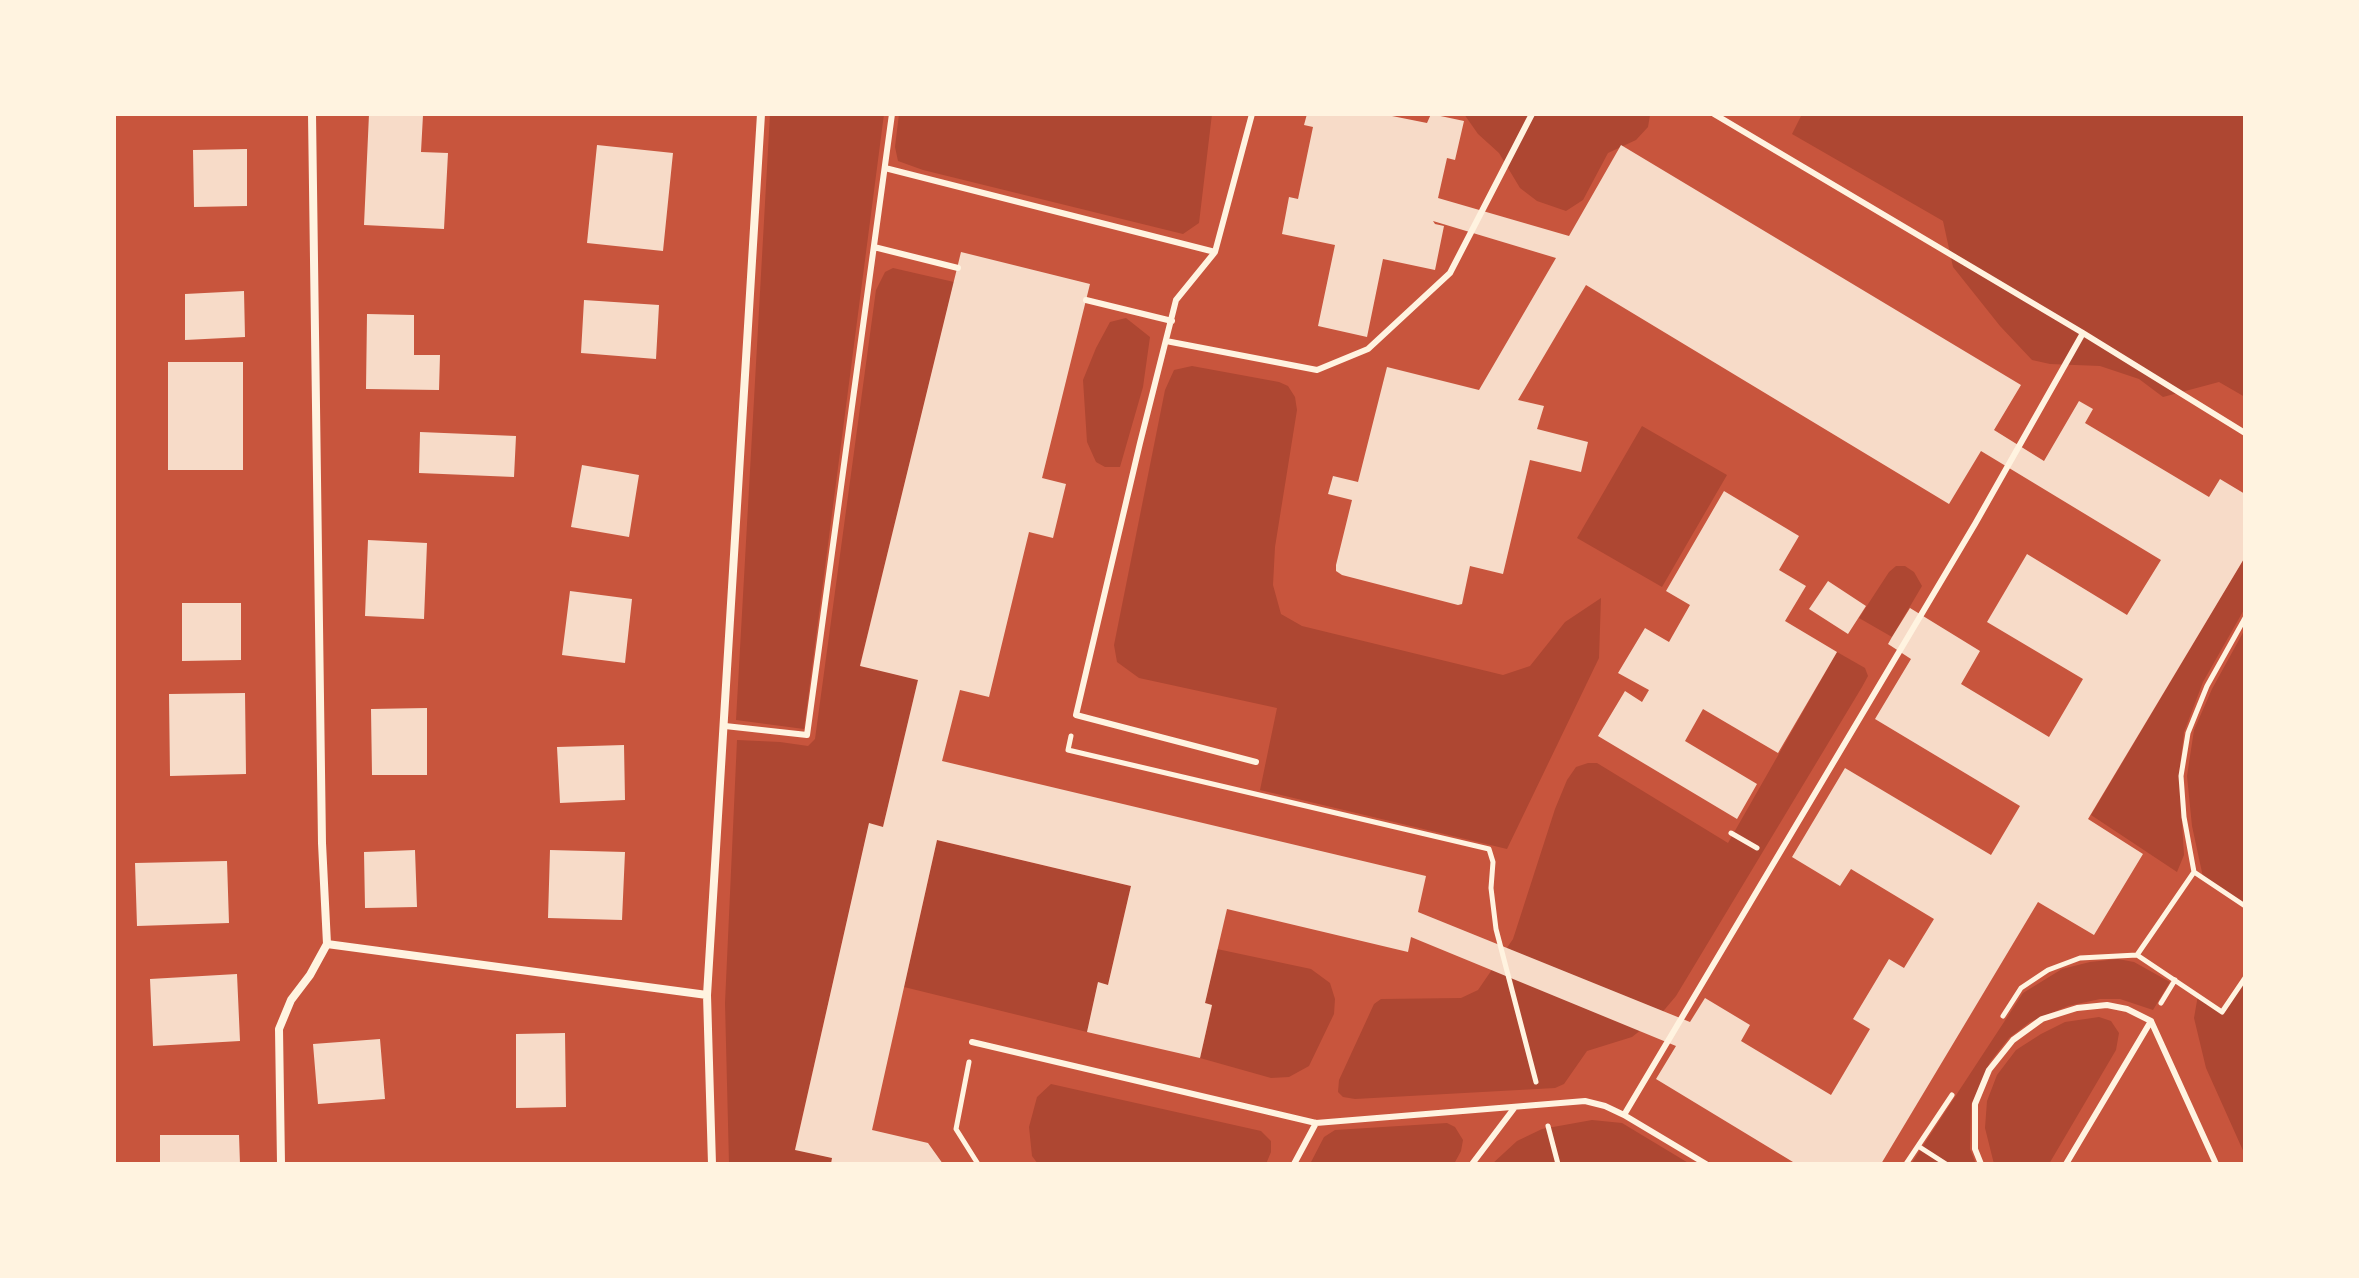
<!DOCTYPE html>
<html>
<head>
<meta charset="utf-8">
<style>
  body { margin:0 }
  #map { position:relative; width:2359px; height:1278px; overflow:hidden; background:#c8553d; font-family:Ubuntu,sans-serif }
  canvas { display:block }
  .frame { position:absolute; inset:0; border:116px solid #fff3e0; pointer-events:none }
</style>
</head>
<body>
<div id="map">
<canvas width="2359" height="1278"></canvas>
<div class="frame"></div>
</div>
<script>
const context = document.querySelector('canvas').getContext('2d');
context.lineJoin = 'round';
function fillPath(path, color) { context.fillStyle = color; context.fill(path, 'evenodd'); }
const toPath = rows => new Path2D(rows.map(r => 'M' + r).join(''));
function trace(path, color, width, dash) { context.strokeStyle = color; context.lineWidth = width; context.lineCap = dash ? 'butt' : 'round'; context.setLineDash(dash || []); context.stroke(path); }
const green = toPath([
  [770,114,884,114,804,729,736,720],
  [899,114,1212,114,1199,223,1183,234,923,170,898,161,895,147],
  [1464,114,1650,114,1650,115,1648,127,1636,140,1608,153,1583,200,1566,211,1537,201,1520,188,1499,153,1478,134],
  [1802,114,2245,114,2245,397,2219,382,2163,397,2139,379,2100,366,2050,364,2032,360,2000,326,1953,267,1943,221,1792,134],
  [893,268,954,282,860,665,918,680,883,827,869,824,795,1149,832,1158,831,1164,729,1164,725,1003,737,740,780,742,808,746,815,739,876,290,885,272],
  [1126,318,1150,337,1143,387,1120,467,1105,467,1096,462,1087,442,1083,380,1096,348,1110,322],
  [1192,366,1279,382,1288,386,1295,397,1297,410,1275,547,1273,585,1281,614,1302,626,1503,675,1530,666,1565,622,1601,598,1599,658,1507,849,1260,790,1277,708,1139,678,1117,662,1114,645,1165,390,1174,370],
  [1642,426,1727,475,1662,587,1577,538],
  [2245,557,2245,608,2203,682,2184,732,2179,775,2184,855,2177,872,2091,815],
  [1896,566,1905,566,1914,572,1922,586,1892,637,1859,618,1889,572],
  [2245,629,2245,906,2203,877,2192,826,2187,776,2194,730,2212,689],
  [1837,652,1865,668,1868,676,1862,687,1676,996,1660,1015,1632,1037,1587,1051,1564,1084,1555,1088,1355,1099,1343,1097,1338,1092,1339,1080,1374,1004,1381,999,1461,998,1478,990,1513,939,1555,809,1567,780,1576,767,1588,763,1597,763,1728,843],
  [937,840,1131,886,1108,985,1098,983,1087,1032,904,987],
  [1217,949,1311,969,1330,983,1335,999,1334,1014,1309,1066,1289,1077,1271,1078,1200,1058,1212,1006,1205,1003],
  [2118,959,2134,962,2170,982,2153,1010,2120,999,2100,999,2068,1006,2030,1022,2009,1038,1990,1062,1971,1105,1970,1149,1976,1164,1911,1164,2023,993,2062,969,2090,962],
  [2245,978,2245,1155,2206,1068,2194,1018,2198,995,2222,1012],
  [2099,1017,2111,1021,2119,1033,2116,1050,2049,1164,1994,1164,1985,1128,1987,1101,1997,1075,2016,1050,2041,1034,2065,1022],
  [1051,1084,1261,1131,1271,1141,1271,1152,1266,1164,1038,1164,1032,1156,1029,1127,1037,1097],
  [1592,1120,1622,1123,1690,1164,1492,1164,1517,1141,1542,1129],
  [1447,1123,1455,1127,1463,1140,1461,1151,1454,1164,1310,1164,1324,1137,1335,1130]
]);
const building = toPath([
  [369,114,423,115,421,152,448,153,444,229,364,225],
  [1307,114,1382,114,1427,123,1431,114,1464,121,1455,160,1447,158,1438,198,1569,236,1621,145,2021,385,1994,430,2044,461,2079,401,2093,409,2085,423,2209,497,2220,479,2245,494,2245,557,2088,819,2143,854,2094,935,2038,902,1881,1164,1792,1164,1793,1162,1656,1079,1676,1046,1411,937,1408,952,1227,909,1205,1003,1212,1005,1200,1058,1087,1032,1098,982,1108,985,1131,886,937,840,872,1130,928,1143,943,1164,831,1164,832,1158,795,1150,869,823,883,827,918,680,860,666,961,252,1090,284,1042,478,1066,484,1053,538,1029,532,989,697,960,690,942,761,1426,876,1418,912,1690,1022,1705,998,1750,1025,1741,1041,1831,1095,1870,1029,1853,1019,1889,959,1904,968,1934,919,1851,869,1840,886,1792,857,1845,768,1991,855,2020,806,1875,719,1911,659,1888,644,1892,637,1910,608,1980,651,1961,684,2049,737,2083,679,1987,622,2027,554,2127,615,2161,560,1981,451,1949,504,1586,285,1518,400,1544,406,1537,429,1588,442,1581,472,1530,460,1503,574,1470,566,1462,604,1458,605,1342,575,1336,571,1336,565,1352,500,1328,494,1333,476,1358,482,1387,367,1479,390,1556,258,1433,221,1435,224,1444,226,1435,270,1383,259,1367,337,1318,326,1335,245,1282,234,1289,197,1298,199,1313,127,1304,125],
  [597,145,673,153,663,251,587,243],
  [247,149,247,206,194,207,193,150],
  [244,291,245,337,185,340,185,294],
  [584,300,659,305,656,359,581,353],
  [367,314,414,315,414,355,440,355,439,390,366,389],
  [168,362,243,362,243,470,168,470],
  [420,432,516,436,514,477,419,473],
  [582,465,639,475,629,537,571,527],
  [1724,491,1799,536,1779,570,1806,586,1785,621,1837,652,1778,753,1703,709,1685,741,1757,784,1737,819,1598,736,1625,691,1642,702,1649,690,1618,673,1645,628,1669,642,1690,605,1666,591],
  [368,540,427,543,424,619,365,616],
  [1828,581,1866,606,1848,634,1809,609],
  [570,591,632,599,625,663,562,655],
  [182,603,241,603,241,660,182,661],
  [245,693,246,774,170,776,169,694],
  [427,708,427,775,372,775,371,709],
  [624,745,625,800,560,803,557,747],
  [415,850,417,907,365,908,364,852],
  [550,850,625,852,622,920,548,918],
  [227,861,229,923,137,926,135,863],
  [237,974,240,1041,153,1046,150,979],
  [565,1033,566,1107,516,1108,516,1034],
  [380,1039,385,1099,318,1104,313,1044],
  [160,1135,239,1135,240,1164,160,1164]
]);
const path = toPath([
  [1071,736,1068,750,1489,849,1493,862,1491,888,1496,929,1536,1082],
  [1731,833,1757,848],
  [2194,872,2184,817,2181,776,2188,733,2207,686,2245,618],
  [2137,955,2194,872,2245,906],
  [2161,1003,2175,980],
  [2003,1016,2021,988,2048,970,2080,958,2137,955,2222,1012,2245,978],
  [969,1062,956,1129,978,1164],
  [1548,1126,1558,1164],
  [1918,1146,1946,1164],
  [1906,1164,1952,1095]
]);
const service = toPath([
  [1252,114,1215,252,1176,300,1140,443,1076,715,1256,762],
  [1714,114,2083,333,2245,433],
  [885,168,1215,252],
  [874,247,958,268],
  [1086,300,1172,321],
  [1166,341,1317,370,1368,349,1450,273,1532,114],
  [725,726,807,735,892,114],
  [972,1042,1316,1123,1585,1101,1605,1106,1624,1115,1706,1164],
  [1624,1115,1975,524,2083,333],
  [1294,1164,1316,1123],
  [1472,1164,1515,1107],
  [1981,1164,1975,1149,1975,1104,1989,1070,2013,1040,2042,1019,2077,1008,2107,1005,2127,1009,2151,1021],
  [2066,1164,2151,1021,2216,1164]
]);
const minor = toPath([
  [327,944,707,995],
  [281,1164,279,1029,291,1000,310,975,327,944,322,843,312,114],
  [712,1164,707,995,761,114]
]);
fillPath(green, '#ae4732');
fillPath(building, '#f7dbc8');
trace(path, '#fff3e0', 5);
trace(service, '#fff3e0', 6);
trace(minor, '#fff3e0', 8);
</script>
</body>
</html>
